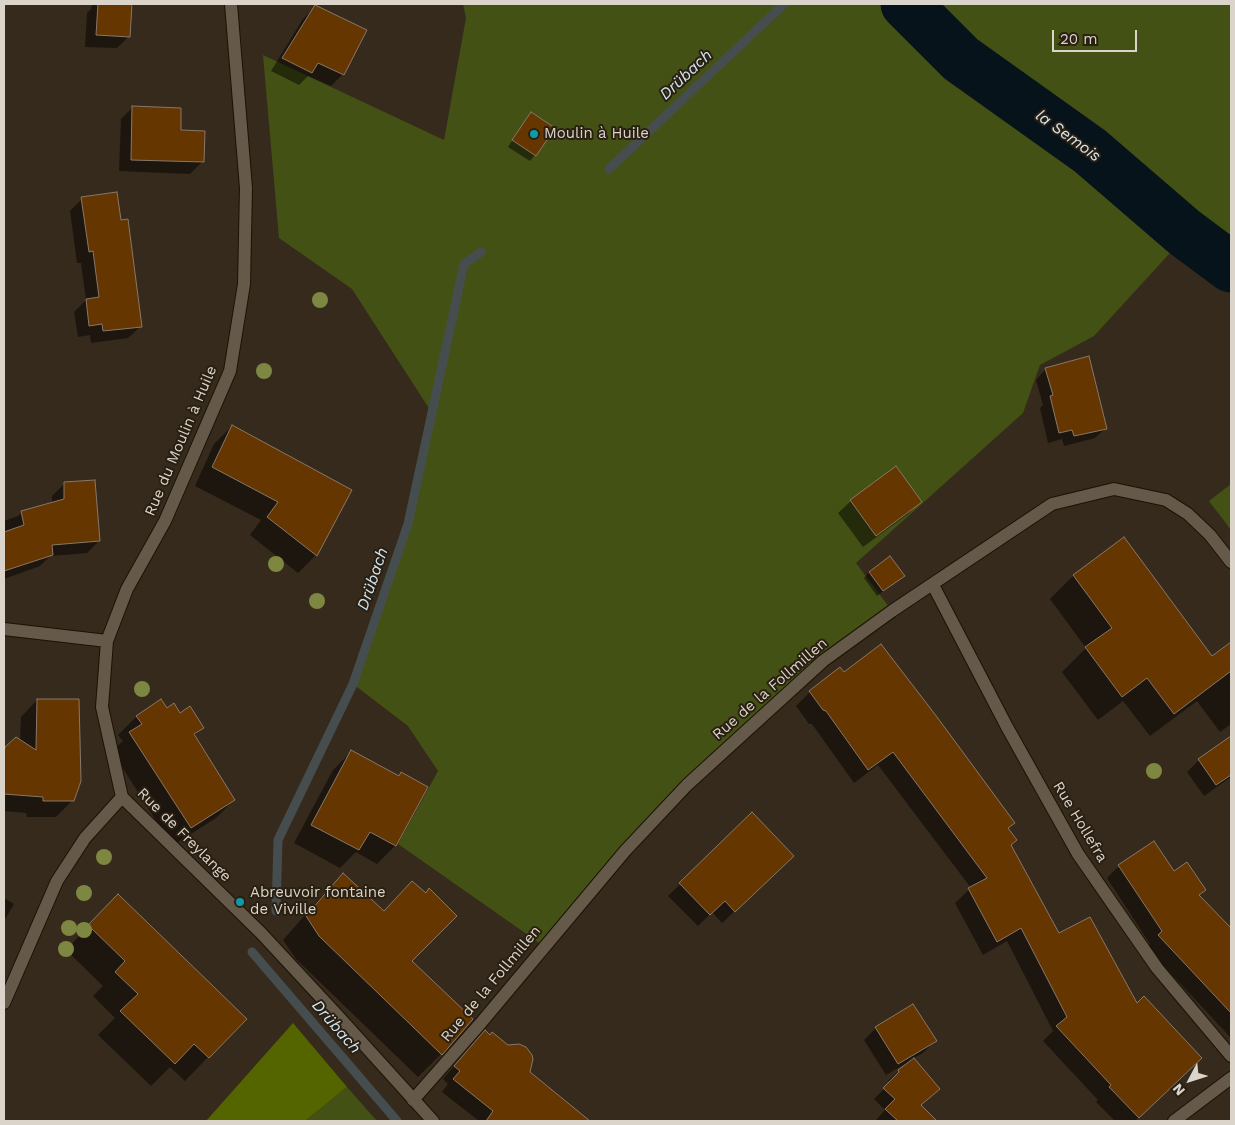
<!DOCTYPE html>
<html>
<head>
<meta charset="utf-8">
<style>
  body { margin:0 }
  #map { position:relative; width:1235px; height:1125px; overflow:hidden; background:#352a1c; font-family:"Work Sans",sans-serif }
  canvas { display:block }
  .frame { position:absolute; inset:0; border:5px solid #dad4cb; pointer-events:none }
  .north { position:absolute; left:1165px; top:1055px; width:50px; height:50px; -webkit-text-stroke:4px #2a2012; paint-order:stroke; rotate:230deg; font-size:14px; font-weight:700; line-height:20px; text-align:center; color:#dad4cb }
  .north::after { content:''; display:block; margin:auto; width:18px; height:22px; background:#dad4cb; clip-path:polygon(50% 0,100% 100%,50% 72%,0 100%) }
  .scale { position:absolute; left:1052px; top:30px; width:85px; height:22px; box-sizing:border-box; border:2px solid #dad4cb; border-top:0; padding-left:6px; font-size:15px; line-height:18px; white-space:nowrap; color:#dad4cb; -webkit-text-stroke:4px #2a2012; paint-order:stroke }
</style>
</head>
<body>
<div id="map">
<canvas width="1235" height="1125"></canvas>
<div class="frame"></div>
<div class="north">N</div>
<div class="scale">20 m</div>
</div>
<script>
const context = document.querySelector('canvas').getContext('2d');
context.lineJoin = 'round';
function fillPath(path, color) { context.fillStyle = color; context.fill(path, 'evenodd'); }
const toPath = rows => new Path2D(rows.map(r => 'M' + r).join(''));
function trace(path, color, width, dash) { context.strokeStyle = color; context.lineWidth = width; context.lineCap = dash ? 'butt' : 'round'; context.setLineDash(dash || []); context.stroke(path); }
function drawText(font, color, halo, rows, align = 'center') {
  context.font = font + ' "Work Sans",sans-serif'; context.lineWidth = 4; context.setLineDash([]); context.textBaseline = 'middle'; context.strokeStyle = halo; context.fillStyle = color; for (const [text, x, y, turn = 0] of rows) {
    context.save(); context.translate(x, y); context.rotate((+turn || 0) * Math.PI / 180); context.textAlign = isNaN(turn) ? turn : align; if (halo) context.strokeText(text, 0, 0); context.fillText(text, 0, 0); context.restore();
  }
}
const green = toPath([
  [463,4,1231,4,1231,251,1192,229,1094,336,1040,365,1023,413,856,563,892,611,823,661,687,785,545,947,398,844,438,771,408,726,353,684,408,524,432,413,352,289,279,238,263,55,444,140,466,18],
  [1231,484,1231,530,1209,501],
  [347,1087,377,1121,305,1121]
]);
const forest = toPath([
  [293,1023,347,1087,305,1121,206,1121]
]);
const shadow = toPath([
  [92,4,135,4,130,9,129,36,117,48,85,47,87,13,91,9],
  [315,7,343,74,331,86,308,76,299,85,271,71,303,19],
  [133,107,180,131,202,162,190,174,119,171,121,119],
  [531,114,535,155,530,161,508,147,526,120],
  [82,199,141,326,128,338,91,343,90,335,78,337,74,312,86,300,81,263,77,263,70,211],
  [1046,369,1106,428,1095,438,1064,446,1062,439,1048,443,1040,408,1043,405,1036,380],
  [232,426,316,555,298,573,250,535,261,520,195,486,214,444],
  [896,468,920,502,908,514,863,547,838,513,851,501],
  [65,483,99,541,87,553,50,556,40,566,4,579,4,521,18,516,22,512,52,504,52,496],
  [869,572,903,576,877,596,864,578],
  [1074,575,1212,658,1231,643,1231,724,1220,732,1197,701,1150,736,1123,701,1098,720,1062,672,1086,648,1050,599],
  [810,692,1013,823,1008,828,1010,846,1059,935,1136,1005,1187,1072,1135,1121,1115,1121,1096,1102,1098,1100,1043,1041,1053,1031,1007,941,983,955,955,903,971,888,878,765,854,783,812,724,809,724,796,706],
  [37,700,73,800,56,817,27,817,26,813,4,811,4,750,16,739,20,741,21,717],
  [160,701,166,710,180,714,203,727,194,736,234,800,216,818,172,846,112,751,123,741,118,735,136,717],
  [1231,737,1231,777,1204,796,1187,772,1199,760],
  [351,752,398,777,401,774,426,788,395,846,377,864,356,852,340,868,294,843,333,770],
  [752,814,781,868,722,923,712,912,698,926,668,896],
  [1119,866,1173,873,1204,890,1199,896,1231,930,1222,940,1231,950,1231,1038,1147,948,1150,944,1107,878],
  [343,875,411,961,441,1054,418,1077,296,959,283,940,320,898],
  [4,898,14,904,4,921],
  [94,920,208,1057,185,1081,170,1067,151,1086,98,1035,115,1018,93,996,103,986,66,950],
  [876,1028,935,1041,923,1053,914,1058,939,1089,920,1106,924,1110,913,1121,877,1121,876,1120,885,1110,874,1099,890,1083,888,1081,906,1065,905,1064,886,1075,864,1040],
  [473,1044,528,1073,588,1121,479,1121,442,1092,448,1084,443,1079]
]);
const stream = toPath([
  [609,169,784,4],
  [276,911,278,840,353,684,408,524,464,264,481,252],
  [252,952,397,1121]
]);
const river = toPath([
  [906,4,961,59,1090,151,1184,232,1231,267]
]);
const building = toPath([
  [98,4,132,4,130,37,96,35,98,4],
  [315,5,367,30,344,75,318,63,312,73,282,58,315,5],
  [132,106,181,108,181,130,205,131,204,162,131,160,132,106],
  [531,112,555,128,536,156,512,140,531,112],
  [117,192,121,220,128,219,142,327,103,331,102,324,89,326,86,299,99,297,93,251,89,252,81,197,117,192],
  [1089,356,1107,429,1074,436,1072,430,1059,433,1050,396,1053,395,1045,368,1089,356],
  [232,425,352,490,317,556,267,517,278,502,212,467,232,425],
  [896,466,922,502,876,536,850,500,896,466],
  [95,480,100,541,52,545,53,555,4,571,4,532,24,525,21,511,64,499,64,482,95,480],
  [1124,537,1212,656,1231,642,1231,671,1174,714,1147,678,1122,697,1085,647,1112,628,1073,575,1124,537],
  [890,556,905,576,883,591,869,572,890,556],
  [881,644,937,717,1015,823,1008,828,1017,840,1011,845,1059,933,1090,917,1137,1003,1144,996,1202,1058,1139,1118,1109,1087,1111,1085,1056,1026,1067,1017,1021,928,997,942,968,888,987,878,893,752,868,770,826,711,823,710,809,691,840,667,844,672,881,644],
  [37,699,79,699,81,781,74,801,43,801,43,797,4,794,4,752,5,747,16,737,36,750,37,699],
  [161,699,167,708,174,703,180,713,190,706,204,728,194,734,235,800,191,828,129,732,142,724,136,716,161,699],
  [1231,736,1231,775,1216,785,1198,759,1231,736],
  [351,750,399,776,401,772,428,787,396,846,370,832,359,850,311,825,351,750],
  [752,812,794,856,735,912,725,901,710,915,679,883,752,812],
  [1154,841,1174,871,1187,862,1206,890,1199,895,1231,928,1231,1013,1158,935,1162,931,1118,865,1154,841],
  [343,873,384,911,412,881,426,893,429,888,457,916,412,961,473,1019,442,1055,319,936,306,916,343,873],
  [118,894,247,1019,209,1058,194,1044,175,1064,120,1011,138,994,115,972,125,961,88,925,118,894],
  [913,1004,937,1041,898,1064,875,1027,913,1004],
  [485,1030,490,1035,492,1032,508,1045,519,1044,526,1047,532,1055,533,1059,530,1072,590,1121,486,1121,493,1111,453,1079,460,1071,454,1066,485,1030],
  [914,1058,940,1089,921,1105,937,1121,898,1121,885,1109,895,1099,883,1088,899,1072,898,1070,914,1058]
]);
const minor = toPath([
  [933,585,1007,727,1078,854,1157,968,1231,1056],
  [413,1100,480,1024,625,851,687,785,823,661,892,611,1052,504,1114,489,1166,500,1188,514,1210,535,1231,562]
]);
const tertiary = toPath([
  [231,4,246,188,244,284,230,371,165,521,127,589,107,641,102,707,122,797,261,933,338,1016,433,1121],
  [4,629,107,641],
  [4,1003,57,881,85,838,122,797],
  [1174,1121,1231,1078]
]);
const trees = [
  [320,300],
  [264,371],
  [276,564],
  [317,601],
  [142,689],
  [1154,771],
  [104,857],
  [84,893],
  [69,928],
  [84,930],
  [66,949]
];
const markers = [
  [534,134,5,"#0f9aa8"],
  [240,902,5,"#0f9aa8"]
];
const poiNames = [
  ["Moulin à Huile",544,134],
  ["Abreuvoir fontaine",250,893],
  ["de Viville",250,910]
];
const streetNames = [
  ["Rue du Moulin à Huile",181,441,-67],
  ["Rue de la Follmillen",770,689,-41],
  ["Rue Hollefra",1080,822,59],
  ["Rue de Freylange",184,835,45],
  ["Rue de la Follmillen",491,984,-50]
];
const waterNames = [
  ["Drübach",686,75,-43],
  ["la Semois",1068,136,36],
  ["Drübach",373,579,-71],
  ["Drübach",336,1027,49]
];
fillPath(green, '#445114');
fillPath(forest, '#546500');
fillPath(shadow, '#0007');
trace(stream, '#464d4f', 9);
trace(river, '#07131a', 51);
fillPath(building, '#663600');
trace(building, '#88776a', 1);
trace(minor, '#1c1205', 14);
trace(tertiary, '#1c1205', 14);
trace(minor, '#655949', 12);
trace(tertiary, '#655949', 12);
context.fillStyle = '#7d8742';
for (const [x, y] of trees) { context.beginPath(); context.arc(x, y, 8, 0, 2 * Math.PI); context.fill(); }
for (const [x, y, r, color] of markers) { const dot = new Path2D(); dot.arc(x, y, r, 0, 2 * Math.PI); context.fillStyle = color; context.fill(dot); trace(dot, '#2a2012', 2); }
drawText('15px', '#dad4cb', '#2a2012', poiNames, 'left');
drawText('15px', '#dad4cb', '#2a2012', streetNames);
drawText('italic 16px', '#d1e7f4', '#2a2012', waterNames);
</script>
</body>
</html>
